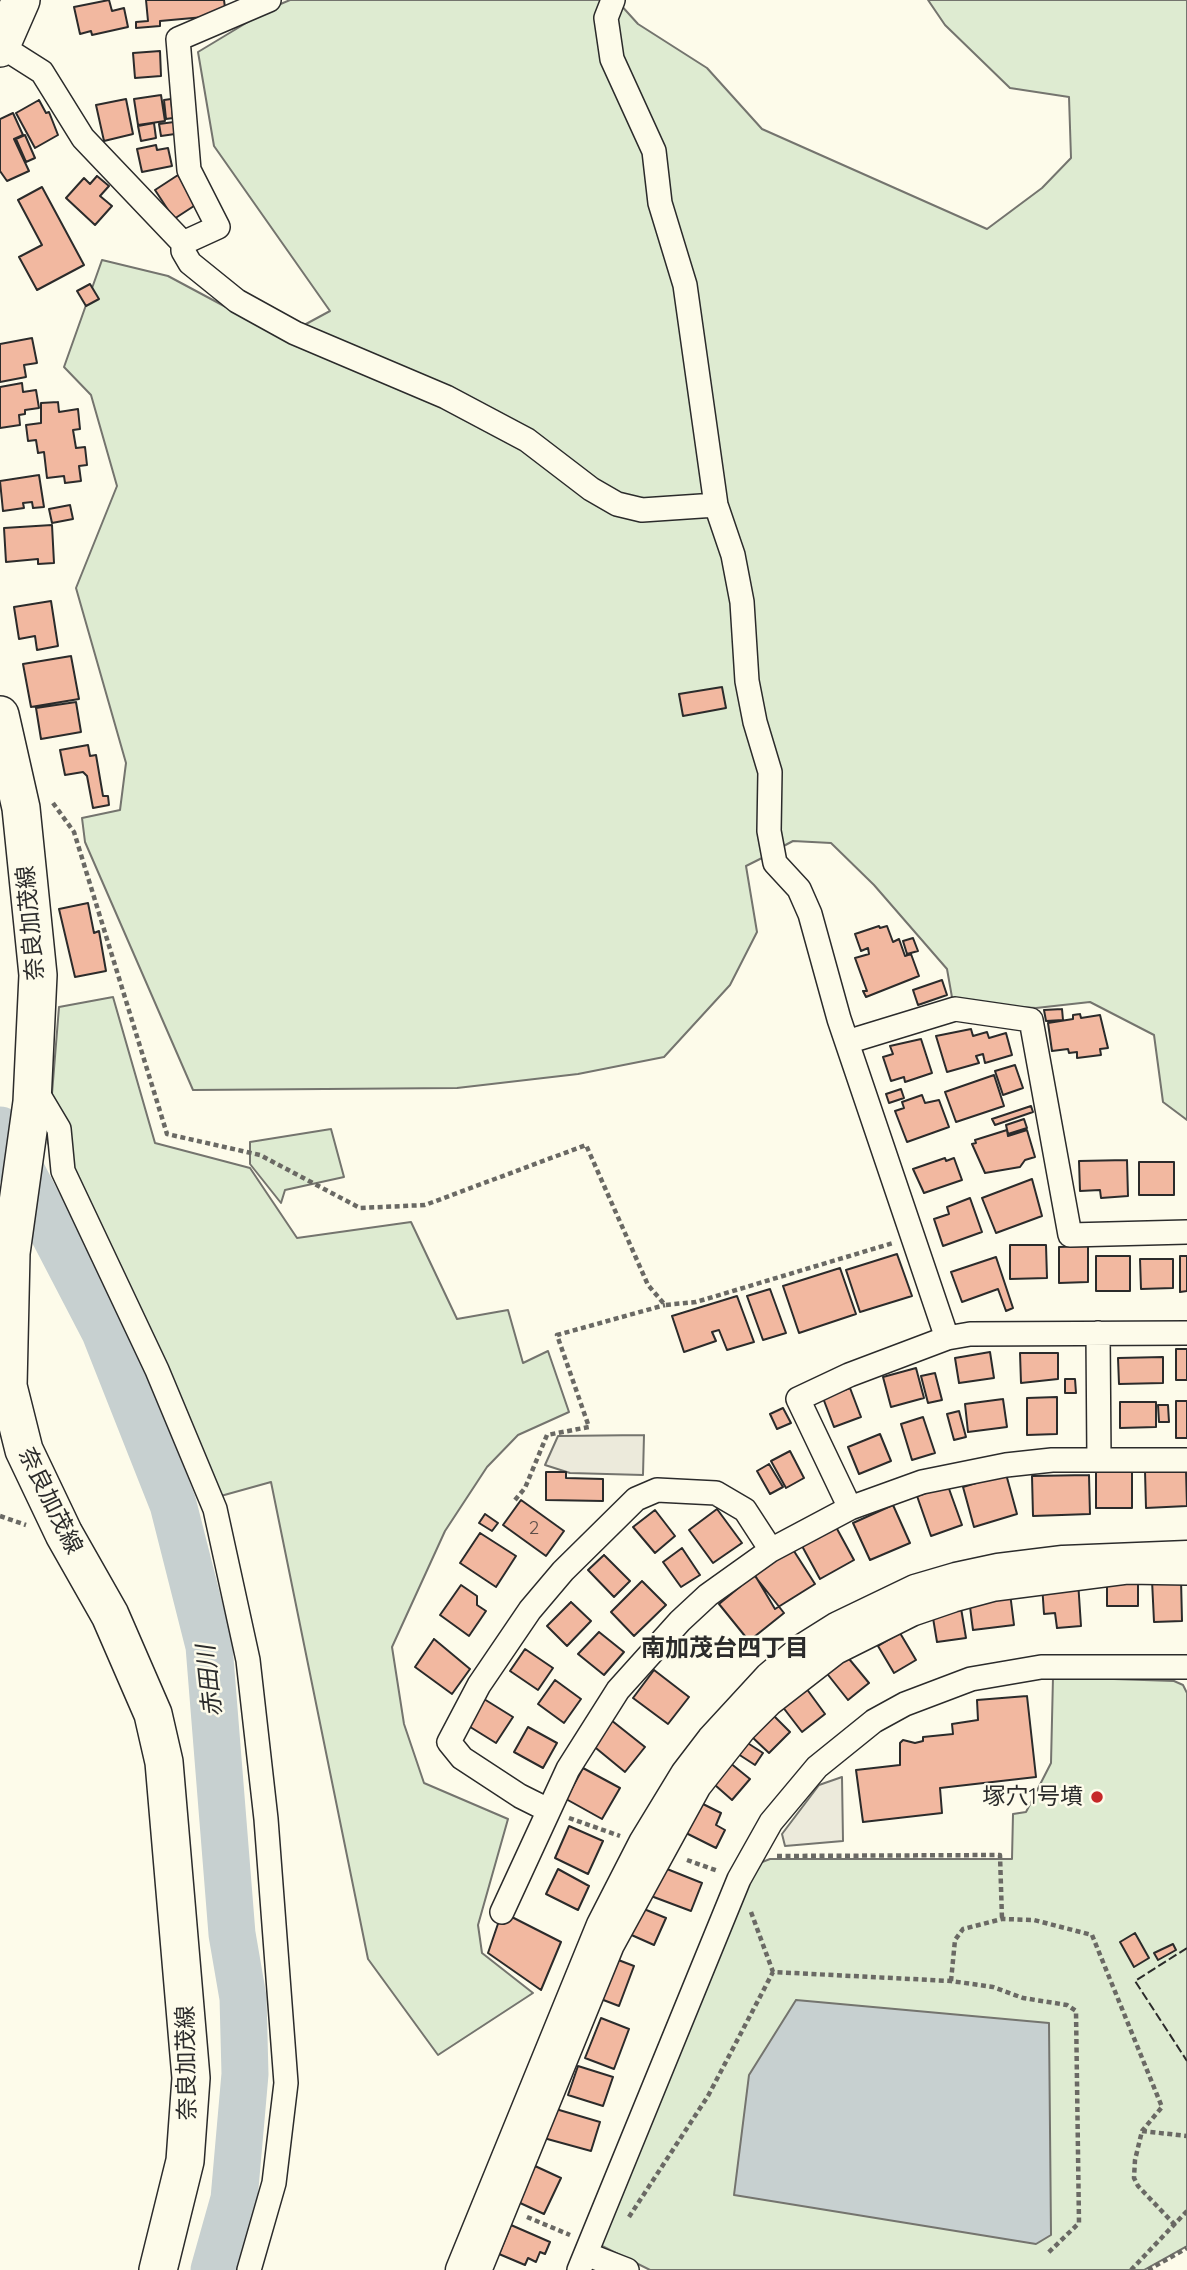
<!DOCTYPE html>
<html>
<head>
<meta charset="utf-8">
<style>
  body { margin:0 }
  canvas { display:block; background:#fdfbea }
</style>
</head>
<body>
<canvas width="1187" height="2270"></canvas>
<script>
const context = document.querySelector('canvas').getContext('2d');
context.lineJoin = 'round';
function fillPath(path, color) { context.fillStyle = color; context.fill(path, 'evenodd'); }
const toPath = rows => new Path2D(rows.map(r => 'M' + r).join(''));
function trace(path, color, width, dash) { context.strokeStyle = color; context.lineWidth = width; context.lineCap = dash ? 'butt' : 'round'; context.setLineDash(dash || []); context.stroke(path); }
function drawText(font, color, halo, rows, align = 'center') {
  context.font = font + ' Quicksand,"Noto Sans JP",sans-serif'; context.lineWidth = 5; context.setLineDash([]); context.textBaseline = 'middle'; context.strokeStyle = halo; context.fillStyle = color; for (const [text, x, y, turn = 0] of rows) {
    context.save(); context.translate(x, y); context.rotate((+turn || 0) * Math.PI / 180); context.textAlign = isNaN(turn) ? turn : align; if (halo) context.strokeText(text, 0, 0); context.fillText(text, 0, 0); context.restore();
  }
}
const green = toPath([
  [290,0,606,0,647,153,677,287,728,556,765,773,766,856,746,866,757,932,730,985,664,1057,578,1074,457,1088,193,1090,85,842,82,818,120,810,126,763,76,588,117,486,91,395,64,367,102,260,168,276,282,337,330,311,214,146,198,52,271,8,290,0],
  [928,0,1187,0,1187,1120,1163,1102,1154,1035,1090,1002,1036,1008,953,1003,947,969,874,885,831,843,793,841,778,849,721,504,635,101,612,17,619,3,638,24,707,68,762,129,987,229,1042,188,1071,158,1069,97,1010,88,945,25,928,0],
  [113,997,155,1143,250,1168,297,1238,411,1222,457,1319,508,1310,523,1363,548,1351,569,1412,518,1435,487,1467,445,1531,392,1647,404,1724,424,1783,508,1819,478,1925,482,1953,533,1993,438,2055,368,1959,271,1482,210,1499,73,1191,48,1143,59,1007,113,997],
  [331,1129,344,1177,285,1190,281,1203,250,1164,250,1142,331,1129],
  [1053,1677,1174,1681,1183,1685,1187,1693,1187,2246,1144,2270,650,2270,602,2246,601,2237,757,1864,770,1859,1012,1859,1013,1814,1026,1812,1051,1763,1053,1677]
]);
const parking = toPath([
  [644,1435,643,1475,570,1473,545,1465,558,1436,644,1435],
  [842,1777,843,1841,785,1846,782,1834,819,1785,842,1777]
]);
const water = toPath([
  [796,2000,1049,2023,1051,2235,1036,2244,734,2195,749,2075,796,2000]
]);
const river = toPath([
  [0,1130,105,1332,173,1504,209,1646,232,1934,243,1998,245,2074,234,2199,214,2270]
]);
const building = toPath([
  [109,0,112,11,124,8,128,27,92,35,91,31,80,34,74,7,109,0],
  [146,0,224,0,226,15,160,21,160,26,136,28,136,22,148,21,146,0],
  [160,51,161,76,135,78,133,53,160,51],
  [161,95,165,121,138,125,134,99,161,95],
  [126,99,133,134,104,141,96,105,126,99],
  [171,99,173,118,166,119,164,100,171,99],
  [39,100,46,113,49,112,58,135,35,148,16,113,39,100],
  [13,113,23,135,14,139,29,171,7,181,0,171,0,119,13,113],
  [174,122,175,134,161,136,159,124,174,122],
  [154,123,156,138,141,141,138,126,154,123],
  [25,135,35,158,26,162,16,139,25,135],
  [156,145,157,150,168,148,172,166,142,172,137,149,156,145],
  [178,175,197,204,174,219,155,190,178,175],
  [97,176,109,186,100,196,112,206,95,225,66,198,84,178,90,184,97,176],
  [42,187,84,265,37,290,19,257,42,245,18,200,42,187],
  [90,284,99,299,86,306,77,291,90,284],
  [32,338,37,363,24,365,26,377,0,382,0,344,32,338],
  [22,383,23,392,36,390,39,408,25,410,25,414,19,415,20,425,0,428,0,387,22,383],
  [58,402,59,412,78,409,80,429,73,430,76,448,85,447,87,465,79,466,81,481,65,483,64,476,47,478,44,452,38,453,36,440,28,441,26,425,41,423,41,403,58,402],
  [39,475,44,507,33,508,32,502,23,503,24,508,3,511,0,481,39,475],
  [70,505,73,519,52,523,49,509,70,505],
  [52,525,54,563,38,564,38,559,6,562,4,528,52,525],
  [51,601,58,646,37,650,35,636,19,639,14,607,51,601],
  [71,656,79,699,31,707,23,664,71,656],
  [722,687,726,708,683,716,679,694,722,687],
  [76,702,81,732,41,739,36,708,76,702],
  [88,745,90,756,96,755,103,796,108,796,109,805,93,808,87,776,83,772,65,775,60,750,88,745],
  [88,903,94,933,99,931,106,971,75,977,59,909,88,903],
  [879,926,880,928,887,926,893,942,899,939,905,956,911,954,919,976,866,997,863,991,867,991,855,958,869,954,868,948,861,951,855,934,879,926],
  [913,938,918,951,907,954,903,941,913,938],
  [942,980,947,995,918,1005,913,990,942,980],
  [1062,1009,1063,1020,1046,1021,1044,1010,1062,1009],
  [1080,1014,1081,1018,1100,1015,1108,1048,1100,1049,1101,1055,1077,1058,1077,1052,1069,1053,1068,1049,1052,1051,1048,1023,1073,1019,1073,1015,1080,1014],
  [971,1029,973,1036,987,1032,989,1038,1006,1033,1012,1055,985,1063,983,1054,976,1056,979,1063,947,1072,936,1036,971,1029],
  [921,1039,932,1073,905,1082,904,1077,891,1081,883,1057,893,1054,890,1046,921,1039],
  [1015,1065,1023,1088,1003,1095,995,1071,1015,1065],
  [994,1075,1004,1106,956,1122,945,1092,994,1075],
  [901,1089,904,1098,889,1103,886,1094,901,1089],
  [922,1095,925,1103,939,1100,949,1127,907,1142,895,1111,904,1108,902,1102,922,1095],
  [1031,1106,1033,1112,995,1125,992,1119,1031,1106],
  [1024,1119,1027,1128,1008,1134,1006,1125,1024,1119],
  [1007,1130,1008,1136,1027,1130,1035,1157,1025,1160,1020,1167,985,1173,972,1144,976,1143,975,1140,1007,1130],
  [945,1158,946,1161,954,1158,962,1180,924,1193,913,1169,945,1158],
  [1127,1160,1128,1196,1101,1198,1100,1190,1080,1191,1079,1161,1127,1160],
  [1139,1162,1174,1162,1174,1195,1139,1195,1139,1162],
  [1032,1179,1042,1216,996,1233,982,1198,1032,1179],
  [970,1198,982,1232,943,1246,934,1219,949,1214,947,1207,970,1198],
  [1010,1245,1046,1245,1047,1278,1010,1279,1010,1245],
  [1088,1246,1088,1282,1059,1283,1059,1247,1088,1246],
  [897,1254,912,1296,860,1312,846,1270,897,1254],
  [1096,1256,1130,1256,1130,1291,1096,1291,1096,1256],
  [1180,1256,1187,1256,1187,1291,1180,1292,1180,1256],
  [996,1257,1013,1308,1006,1311,998,1289,962,1302,951,1272,996,1257],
  [1140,1259,1173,1259,1173,1288,1141,1289,1140,1259],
  [840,1268,856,1314,799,1333,783,1286,840,1268],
  [770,1289,786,1333,763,1340,747,1296,770,1289],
  [737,1296,754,1342,727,1350,719,1330,712,1332,716,1341,684,1352,672,1316,737,1296],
  [1176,1349,1187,1349,1187,1380,1176,1380,1176,1349],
  [990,1352,994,1378,959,1383,955,1358,990,1352],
  [1020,1353,1058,1353,1058,1379,1021,1383,1020,1353],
  [1163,1357,1163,1383,1119,1384,1118,1358,1163,1357],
  [916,1368,924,1398,891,1407,883,1377,916,1368],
  [935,1373,942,1400,928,1403,921,1376,935,1373],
  [1065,1379,1075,1379,1076,1393,1065,1393,1065,1379],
  [850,1388,861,1417,834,1427,823,1398,850,1388],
  [1057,1397,1057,1434,1027,1435,1027,1398,1057,1397],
  [1003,1399,1007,1427,968,1432,965,1404,1003,1399],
  [1176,1401,1187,1401,1187,1438,1176,1438,1176,1401],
  [1120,1402,1156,1402,1156,1427,1120,1428,1120,1402],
  [1158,1405,1168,1405,1169,1422,1159,1422,1158,1405],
  [783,1408,791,1423,777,1429,770,1414,783,1408],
  [959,1411,966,1437,954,1440,947,1414,959,1411],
  [923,1417,935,1453,912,1460,901,1424,923,1417],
  [880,1434,891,1461,859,1474,848,1447,880,1434],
  [790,1451,804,1478,786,1488,771,1461,790,1451],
  [769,1464,783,1487,770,1494,757,1471,769,1464],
  [1096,1469,1132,1469,1132,1508,1096,1508,1096,1469],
  [1186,1470,1187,1506,1146,1508,1145,1471,1186,1470],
  [546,1472,566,1472,566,1478,603,1479,603,1501,546,1500,546,1472],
  [1006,1474,1017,1514,974,1527,963,1487,1006,1474],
  [1089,1475,1090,1514,1033,1516,1032,1476,1089,1475],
  [948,1486,962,1525,931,1536,917,1496,948,1486],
  [521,1500,564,1531,546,1556,503,1525,521,1500],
  [893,1505,910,1543,870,1560,853,1523,893,1505],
  [717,1509,742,1543,713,1563,689,1530,717,1509],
  [655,1510,675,1536,655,1553,633,1527,655,1510],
  [485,1514,498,1523,492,1531,479,1523,485,1514],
  [836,1527,854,1560,820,1579,802,1546,836,1527],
  [480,1533,516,1556,496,1587,460,1563,480,1533],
  [682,1548,700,1575,681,1587,663,1562,682,1548],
  [792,1548,815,1584,775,1609,753,1572,792,1548],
  [604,1555,630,1581,614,1597,588,1570,604,1555],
  [754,1575,784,1613,749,1641,719,1604,754,1575],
  [1181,1579,1182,1621,1154,1622,1152,1580,1181,1579],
  [642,1581,666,1605,634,1636,611,1612,642,1581],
  [1078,1581,1081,1626,1057,1628,1055,1613,1044,1614,1042,1584,1078,1581],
  [1107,1581,1138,1581,1138,1606,1107,1606,1107,1581],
  [461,1585,477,1596,477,1605,486,1611,469,1636,440,1615,461,1585],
  [1010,1593,1014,1625,973,1630,969,1599,1010,1593],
  [571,1602,591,1621,567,1646,547,1626,571,1602],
  [961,1608,966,1638,937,1642,932,1612,961,1608],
  [599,1632,624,1652,604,1675,578,1654,599,1632],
  [900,1633,916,1660,894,1673,878,1646,900,1633],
  [434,1639,470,1669,452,1694,415,1667,434,1639],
  [525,1649,553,1668,538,1690,510,1671,525,1649],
  [845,1654,869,1683,848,1700,825,1671,845,1654],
  [654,1670,689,1697,668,1724,633,1698,654,1670],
  [555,1680,581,1699,564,1723,538,1704,555,1680],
  [806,1688,825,1714,802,1732,782,1706,806,1688],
  [1027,1696,1036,1777,940,1788,942,1813,863,1822,856,1770,900,1765,900,1743,903,1740,915,1743,923,1741,923,1737,953,1734,952,1724,978,1720,977,1700,1027,1696],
  [484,1699,513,1717,496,1743,467,1725,484,1699],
  [772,1714,790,1732,769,1753,751,1736,772,1714],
  [611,1720,645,1747,625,1772,591,1744,611,1720],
  [528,1727,557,1743,543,1768,514,1752,528,1727],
  [743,1740,763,1753,755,1765,735,1752,743,1740],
  [724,1758,750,1779,732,1800,707,1778,724,1758],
  [583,1768,620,1788,602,1819,566,1799,583,1768],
  [693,1799,721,1813,716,1825,725,1830,716,1848,678,1829,693,1799],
  [569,1826,603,1841,588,1874,555,1858,569,1826],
  [662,1867,702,1883,691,1911,651,1896,662,1867],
  [558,1869,589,1886,578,1910,546,1894,558,1869],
  [639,1907,666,1918,654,1945,627,1933,639,1907],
  [502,1912,561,1942,541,1990,488,1953,502,1912],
  [1135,1933,1149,1958,1134,1967,1120,1942,1135,1933],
  [1173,1944,1176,1950,1158,1960,1154,1953,1173,1944],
  [608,1956,634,1966,619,2006,593,1996,608,1956],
  [601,2018,629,2029,614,2069,585,2058,601,2018],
  [578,2066,613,2077,603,2106,568,2095,578,2066],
  [549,2107,600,2122,591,2151,540,2137,549,2107],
  [535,2166,561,2178,544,2214,518,2202,535,2166],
  [511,2225,550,2242,545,2254,540,2252,536,2262,528,2258,525,2265,499,2254,511,2225]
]);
const path = toPath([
  [53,803,74,832,167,1134,260,1155,360,1208,425,1205,586,1145,648,1285,665,1305,696,1302,893,1243],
  [515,1500,525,1488,547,1435,589,1427,557,1335,665,1305],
  [0,1516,26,1525],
  [569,1818,620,1836],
  [777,1856,1000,1855,1002,1919],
  [687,1860,718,1871],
  [751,1912,773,1972],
  [951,1981,955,1940,963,1929,1002,1919,1034,1920,1092,1935,1162,2107,1142,2131],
  [527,2217,570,2235],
  [629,2217,708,2096,773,1972,951,1981,993,1987,1023,1998,1067,2005,1076,2011,1079,2223,1048,2253],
  [1175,2225,1138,2186,1134,2178,1135,2160,1142,2131,1187,2136],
  [1131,2270,1187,2211],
  [1148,2270,1187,2248]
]);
const minor = toPath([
  [613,0,606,18,612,59,654,151,660,203,685,285,716,505,733,555,742,602,747,681,755,722,770,772,769,831,775,863,799,889,810,914,839,1019,947,1338],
  [1,46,42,72,83,138,183,243,183,251,190,263,237,301,295,333,446,397,527,440,591,489,617,504,642,510,716,505],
  [183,243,218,227,189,170,178,39,269,0],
  [847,1042,955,1009,1031,1020,1070,1235,1187,1232],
  [34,1087,59,1129,63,1171,157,1370,215,1509,248,1660,266,1819,286,2083,274,2183,249,2270],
  [1098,1333,1099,1460],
  [850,1508,922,1482,1006,1465,1052,1460,1187,1460],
  [548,1810,520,1796,462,1758,449,1742,479,1685,530,1610,563,1571,636,1499,657,1490,716,1493,745,1510,771,1550,850,1508,798,1399,849,1375,947,1338,970,1334,1187,1333],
  [502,1912,568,1769,618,1690,680,1621,708,1595,771,1550],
  [586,2254,627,2270],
  [480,2270,612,1946,699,1787,744,1730,770,1704,837,1652,913,1614,954,1600,995,1589,1127,1572,1187,1573],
  [579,2270,739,1879,771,1822,817,1767,874,1721,905,1704,971,1679,1041,1667,1187,1667]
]);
const tertiary = toPath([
  [461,2270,602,1925,644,1843,686,1774,712,1740,770,1677,803,1649,838,1627,915,1590,956,1578,998,1569,1063,1561,1187,1556]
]);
const primary = toPath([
  [0,48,21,0],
  [0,715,21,808,38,975,32,1102,11,1253,8,1386,24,1450,64,1534,110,1615,153,1714,164,1762,191,2078,185,2161,158,2270]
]);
const fence = toPath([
  [1187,1948,1135,1981,1187,2061]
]);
const markers = [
  [1097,1797,7,"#c62828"]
];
const numberNames = [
  ["2",534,1528]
];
const streetNames = [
  ["奈良加茂線",31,923,-95],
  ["奈良加茂線",50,1501,64],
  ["奈良加茂線",187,2063,-91]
];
const poiNames = [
  ["塚穴1号墳",1083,1797]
];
const neighbourhoodNames = [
  ["南加茂台四丁目",725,1649]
];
const waterNames = [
  ["赤田川",210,1681,-96]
];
fillPath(green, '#deebd1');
trace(green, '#74746e', 2);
fillPath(parking, '#eceadb');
trace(parking, '#74746e', 2);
fillPath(water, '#c7d0d0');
trace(water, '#74746e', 2);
trace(river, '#c7d0d0', 47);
fillPath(building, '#f2b8a0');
trace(building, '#2b2b2b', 2);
trace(minor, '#2b2b2b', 26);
trace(tertiary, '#2b2b2b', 33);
trace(primary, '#2b2b2b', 40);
trace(path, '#6a6964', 4.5, [5, 3.5]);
trace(minor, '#fdfbea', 23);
trace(tertiary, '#fdfbea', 30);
trace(primary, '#fdfbea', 37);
trace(fence, '#2b2b2b', 2, [9, 3.5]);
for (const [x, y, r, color] of markers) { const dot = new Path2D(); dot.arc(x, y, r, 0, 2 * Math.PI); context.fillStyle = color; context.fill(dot); trace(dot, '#fdfbea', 2.5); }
drawText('19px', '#5d4e48', null, numberNames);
drawText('23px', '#2b2b2b', '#fdfbea', streetNames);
drawText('23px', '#2b2b2b', '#fdfbea', poiNames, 'right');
drawText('bold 24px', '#2b2b2b', '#fdfbea', neighbourhoodNames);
drawText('italic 24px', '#2b2b2b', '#fdfbea', waterNames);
</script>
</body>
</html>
